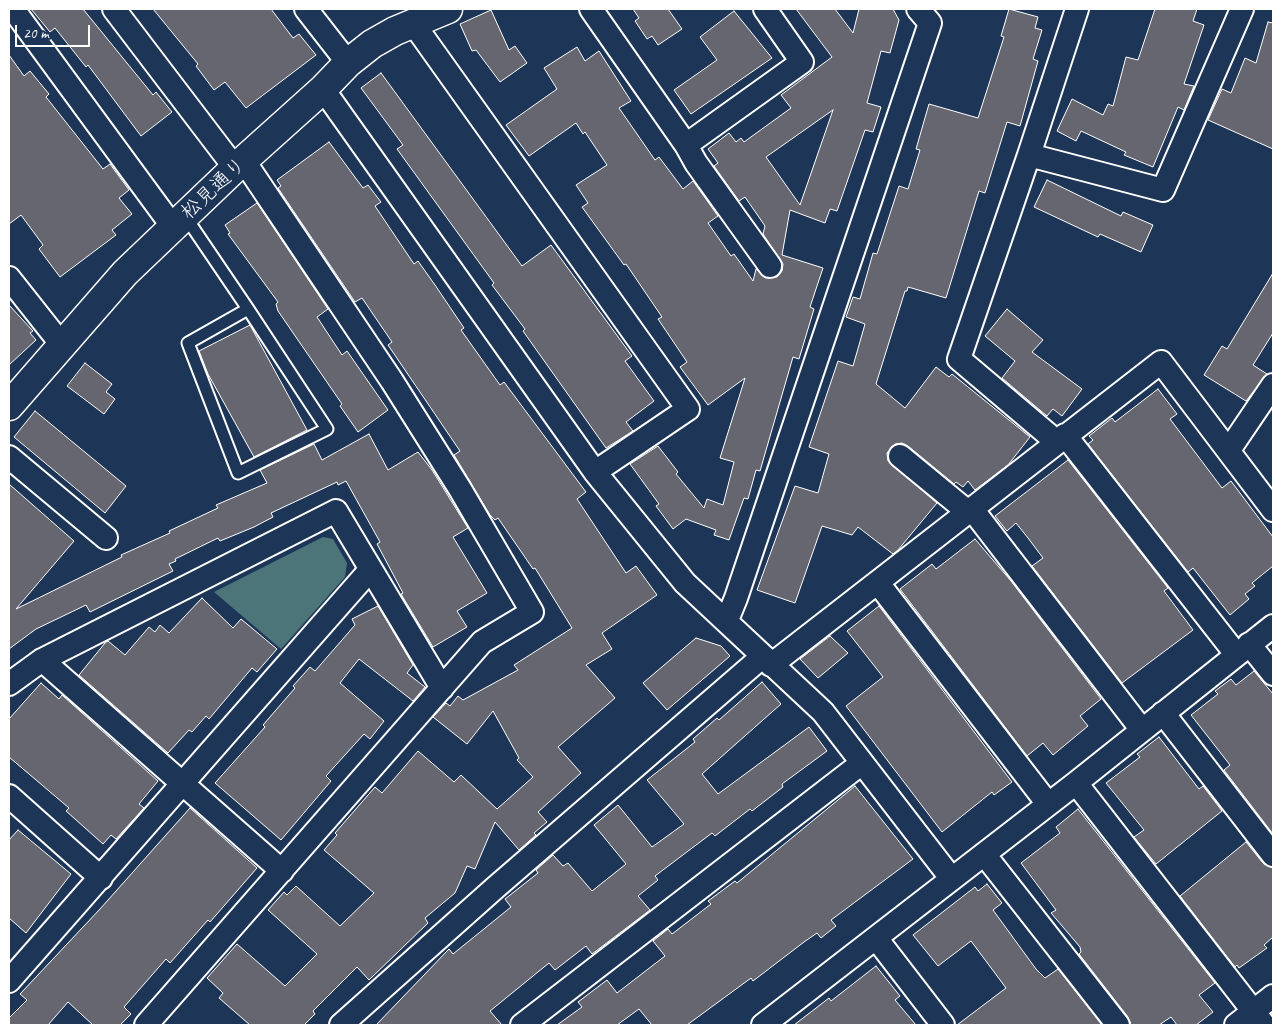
<!DOCTYPE html>
<html>
<head>
<meta charset="utf-8">
<style>
  body { margin:0 }
  #map { position:relative; width:1282px; height:1034px; overflow:hidden; background:#1d3557; font-family:Caveat,sans-serif }
  canvas { display:block }
  .frame { position:absolute; inset:0; border:10px solid #fff; pointer-events:none }
  .scale { position:absolute; left:15px; top:25px; width:75px; height:22px; box-sizing:border-box; border:2px solid #fff; border-top:0; padding-left:6px; font-size:15px; line-height:18px; white-space:nowrap; color:#fff; -webkit-text-stroke:4px #1d3557; paint-order:stroke }
</style>
</head>
<body>
<div id="map">
<canvas width="1282" height="1034"></canvas>
<div class="frame"></div>
<div class="scale">20 m</div>
</div>
<script>
const context = document.querySelector('canvas').getContext('2d');
context.lineJoin = 'round';
function fillPath(path, color) { context.fillStyle = color; context.fill(path, 'evenodd'); }
const toPath = rows => new Path2D(rows.map(r => 'M' + r).join(''));
function trace(path, color, width, dash) { context.strokeStyle = color; context.lineWidth = width; context.lineCap = dash ? 'butt' : 'round'; context.setLineDash(dash || []); context.stroke(path); }
function drawText(font, color, halo, rows, align = 'center') {
  context.font = font + ' Caveat,"Klee One",sans-serif'; context.lineWidth = 4; context.setLineDash([]); context.textBaseline = 'middle'; context.strokeStyle = halo; context.fillStyle = color; for (const [text, x, y, turn = 0] of rows) {
    context.save(); context.translate(x, y); context.rotate((+turn || 0) * Math.PI / 180); context.textAlign = isNaN(turn) ? turn : align; if (halo) context.strokeText(text, 0, 0); context.fillText(text, 0, 0); context.restore();
  }
}
const green = toPath([
  [323,537,333,539,347,563,345,577,281,649,214,592]
]);
const building = toPath([
  [31,9,83,9,153,95,156,92,172,112,141,136,88,65,86,67,55,28,50,32,31,9],
  [153,9,271,9,293,38,299,34,316,55,246,108,225,82,214,90,196,66,198,64,153,9],
  [633,9,668,9,682,29,658,45,652,36,647,39,635,21,639,18,633,9],
  [796,9,835,9,853,33,859,9,893,9,899,20,890,53,881,51,867,103,881,107,873,132,865,130,837,211,830,209,825,223,790,210,782,255,823,268,810,307,814,309,799,359,793,357,760,471,756,470,748,499,744,498,729,540,714,535,716,530,686,519,673,529,656,506,659,504,630,464,658,446,678,472,676,474,704,508,707,499,723,505,734,462,720,458,745,378,708,405,680,367,687,362,658,319,662,317,626,264,624,265,582,207,588,203,576,185,607,165,585,132,583,134,576,123,529,156,506,125,557,89,544,68,577,47,585,61,599,51,631,101,619,108,655,160,659,157,683,189,693,181,718,216,708,223,731,256,734,254,753,281,756,269,765,278,777,277,782,271,783,264,763,234,765,226,745,197,739,201,714,166,718,163,708,149,729,133,736,142,741,138,744,142,791,108,781,95,832,57,796,9],
  [833,110,800,205,766,157,833,110],
  [1009,9,1038,17,1035,28,1042,30,1033,59,1038,61,1020,126,1007,122,985,193,979,191,946,298,908,287,907,291,905,291,876,384,905,408,936,367,949,377,952,374,1030,437,1008,465,975,490,968,481,963,487,956,482,954,484,908,446,902,443,895,444,887,453,888,461,937,503,898,550,893,554,858,527,852,535,822,526,795,603,757,590,795,486,818,493,829,454,809,447,838,361,853,366,865,324,846,317,853,297,860,299,873,253,877,254,899,186,908,189,920,150,916,149,929,104,978,118,1004,37,1001,36,1009,9],
  [1155,9,1197,9,1193,21,1204,25,1184,84,1194,86,1184,110,1178,107,1153,167,1124,155,1126,152,1081,131,1076,141,1057,131,1072,99,1103,115,1108,104,1113,106,1126,57,1138,60,1155,9],
  [491,10,509,50,515,46,527,63,500,82,476,50,472,51,460,24,491,10],
  [734,11,772,58,691,114,674,90,717,60,700,37,734,11],
  [1268,22,1273,23,1273,149,1208,120,1222,89,1231,93,1245,58,1256,63,1268,22],
  [9,55,24,76,30,71,49,94,46,97,103,169,110,164,129,190,119,198,132,214,112,230,116,235,60,277,39,249,43,245,21,215,9,224,9,55],
  [381,73,522,266,551,245,632,356,625,361,654,401,626,422,633,431,614,443,606,448,523,331,525,329,492,285,494,283,397,149,403,145,361,88,381,73],
  [329,142,363,188,368,185,381,202,375,206,414,264,418,261,435,285,464,328,461,330,500,385,504,382,586,492,577,499,626,573,636,566,657,595,602,633,612,649,586,665,615,698,558,747,581,773,538,812,547,822,534,833,536,835,519,850,495,822,475,869,467,866,455,893,425,918,428,923,369,980,357,967,313,1011,315,1014,304,1025,250,1025,219,998,223,993,207,978,237,944,285,986,317,954,268,910,284,892,287,895,296,886,340,926,374,893,324,850,337,835,335,833,375,787,382,793,418,751,454,782,461,775,497,809,533,777,517,760,519,758,493,711,467,744,433,717,446,703,450,706,458,696,463,700,518,670,514,665,572,628,535,568,533,569,498,518,495,520,490,515,454,455,460,451,388,345,392,342,362,298,355,302,278,188,281,186,277,180,329,142],
  [1047,180,1121,216,1123,212,1153,225,1141,252,1100,234,1098,237,1034,207,1047,180],
  [257,203,328,309,317,317,342,355,347,351,388,410,358,432,340,406,342,404,278,311,276,304,278,302,228,234,230,233,225,225,257,203],
  [1273,273,1273,333,1253,365,1267,374,1246,401,1204,375,1222,346,1227,349,1273,273],
  [9,305,33,331,30,333,36,340,9,365,9,305],
  [1007,309,1043,340,1032,352,1082,389,1062,416,1053,409,1047,416,1002,378,1015,361,985,336,1007,309],
  [250,325,307,430,254,457,208,374,199,351,250,325],
  [85,363,112,384,106,392,115,399,104,414,67,386,85,363],
  [1158,389,1177,414,1170,419,1222,488,1231,481,1273,537,1273,566,1252,583,1255,586,1245,594,1249,599,1230,615,1193,568,1188,572,1088,444,1093,440,1089,436,1112,418,1115,422,1158,389],
  [35,411,126,486,105,513,14,437,35,411],
  [369,434,388,470,418,452,432,470,468,528,453,537,487,593,457,611,467,627,433,647,401,594,403,593,377,544,380,542,346,481,338,485,337,482,271,513,273,517,254,527,220,541,218,538,175,559,176,561,169,564,173,571,90,612,86,605,36,629,9,649,9,484,74,541,16,609,122,557,121,555,170,533,169,531,218,508,216,505,267,483,260,470,314,444,322,460,369,434],
  [1068,460,1168,588,1164,591,1193,630,1122,683,1032,566,1043,558,1028,538,1016,523,1007,531,995,516,1068,460],
  [975,539,1011,581,1101,699,1080,716,1088,726,1053,755,1043,743,1027,756,900,589,932,564,936,569,975,539],
  [202,598,233,628,241,619,277,649,257,672,252,668,209,719,206,716,192,732,189,730,168,753,79,675,105,643,108,641,125,655,149,627,155,632,160,625,169,633,202,598],
  [378,606,413,665,407,673,425,687,413,701,359,659,340,683,384,721,370,739,364,734,326,776,331,781,281,840,215,783,265,727,263,725,295,688,293,686,310,667,315,671,355,625,352,619,378,606],
  [879,606,1012,782,994,795,992,792,942,832,846,706,883,677,847,631,879,606],
  [830,636,848,653,818,678,800,659,830,636],
  [696,638,721,646,730,656,667,710,643,683,696,638],
  [1254,671,1273,694,1273,834,1224,770,1230,765,1191,715,1218,694,1215,691,1231,679,1236,685,1254,671],
  [762,682,781,704,702,774,718,794,809,727,827,751,782,784,783,787,752,811,750,809,715,836,712,833,655,876,658,880,638,896,650,910,592,954,586,946,555,970,549,963,490,1011,502,1025,376,1025,449,949,453,954,511,907,505,899,538,873,536,870,553,855,563,866,568,863,592,891,626,864,594,825,618,805,652,847,684,824,647,780,695,742,693,739,717,718,719,720,762,682],
  [41,683,59,699,62,695,158,781,139,804,144,808,116,839,111,835,103,844,66,811,69,808,9,757,9,719,41,683],
  [1159,737,1199,789,1203,786,1222,811,1156,864,1134,837,1144,830,1106,783,1140,757,1137,754,1159,737],
  [855,786,913,859,831,920,836,926,821,938,817,933,804,942,753,981,751,978,687,1025,652,1025,639,1009,617,1025,557,1025,582,1007,578,1002,607,980,617,993,665,956,653,941,668,929,672,934,711,904,708,901,735,881,737,883,855,786],
  [190,808,257,868,210,922,208,920,170,963,166,959,124,1007,131,1014,120,1025,93,1025,68,1002,48,1025,9,1025,9,1018,27,1000,20,994,100,909,190,808],
  [1078,809,1215,983,1199,995,1213,1012,1196,1025,1177,1025,1171,1017,1159,1025,1131,1025,1128,1017,1079,954,1081,952,1080,947,1051,913,1056,910,1021,863,1060,833,1056,827,1078,809],
  [18,830,71,874,26,933,9,918,9,840,18,830],
  [1246,842,1263,863,1273,868,1273,937,1264,945,1267,948,1239,968,1237,965,1235,967,1180,896,1246,842],
  [987,884,1002,903,993,910,1036,969,1045,978,1058,969,1102,1025,957,1025,1006,988,971,941,938,966,913,935,975,887,978,891,987,884],
  [876,966,900,996,895,1000,916,1025,794,1025,829,998,831,1001,876,966]
]);
const service = toPath([
  [185,216,248,309,327,429,238,473,188,343,248,309]
]);
const minor = toPath([
  [13,9,173,227],
  [114,9,235,168],
  [306,9,348,63],
  [591,9,686,145,802,62,765,9],
  [413,23,688,409,595,472],
  [323,89,595,472,685,583,823,712,951,878],
  [686,145,696,163,770,266],
  [1029,155,1077,9],
  [9,278,62,345],
  [1065,435,1236,654],
  [1057,442,959,359,1029,155,1163,190,1242,9],
  [1229,450,1273,385],
  [900,456,968,512],
  [9,457,106,538],
  [972,509,1142,730],
  [878,583,1048,804],
  [727,620,736,598,930,23,918,9],
  [1249,644,1273,674],
  [42,660,282,871],
  [771,665,1161,362,1273,510],
  [9,684,42,660,336,511,442,688],
  [1163,713,1273,855],
  [1076,783,1264,1025],
  [9,796,101,878],
  [984,854,1118,1025],
  [876,938,943,1025],
  [9,981,370,570],
  [146,1025,482,642,532,612,460,489,392,381,244,161],
  [341,1025,496,887,762,657],
  [522,1025,862,763],
  [763,1025,1076,783,1273,626],
  [1236,1025,1273,996]
]);
const tertiary = toPath([
  [9,406,125,273,235,168,323,89,348,63,372,44,395,31,448,9]
]);
const streetNames = [
  ["松見通り",214,189,-43]
];
fillPath(green, '#4c757a');
fillPath(building, '#666670');
trace(building, '#fff', 1);
trace(service, '#fff', 15);
trace(minor, '#fff', 26);
trace(tertiary, '#fff', 31);
trace(service, '#1d3557', 11);
trace(minor, '#1d3557', 22);
trace(tertiary, '#1d3557', 28);
drawText('20px', '#fff', '#1d3557', streetNames);
</script>
</body>
</html>
